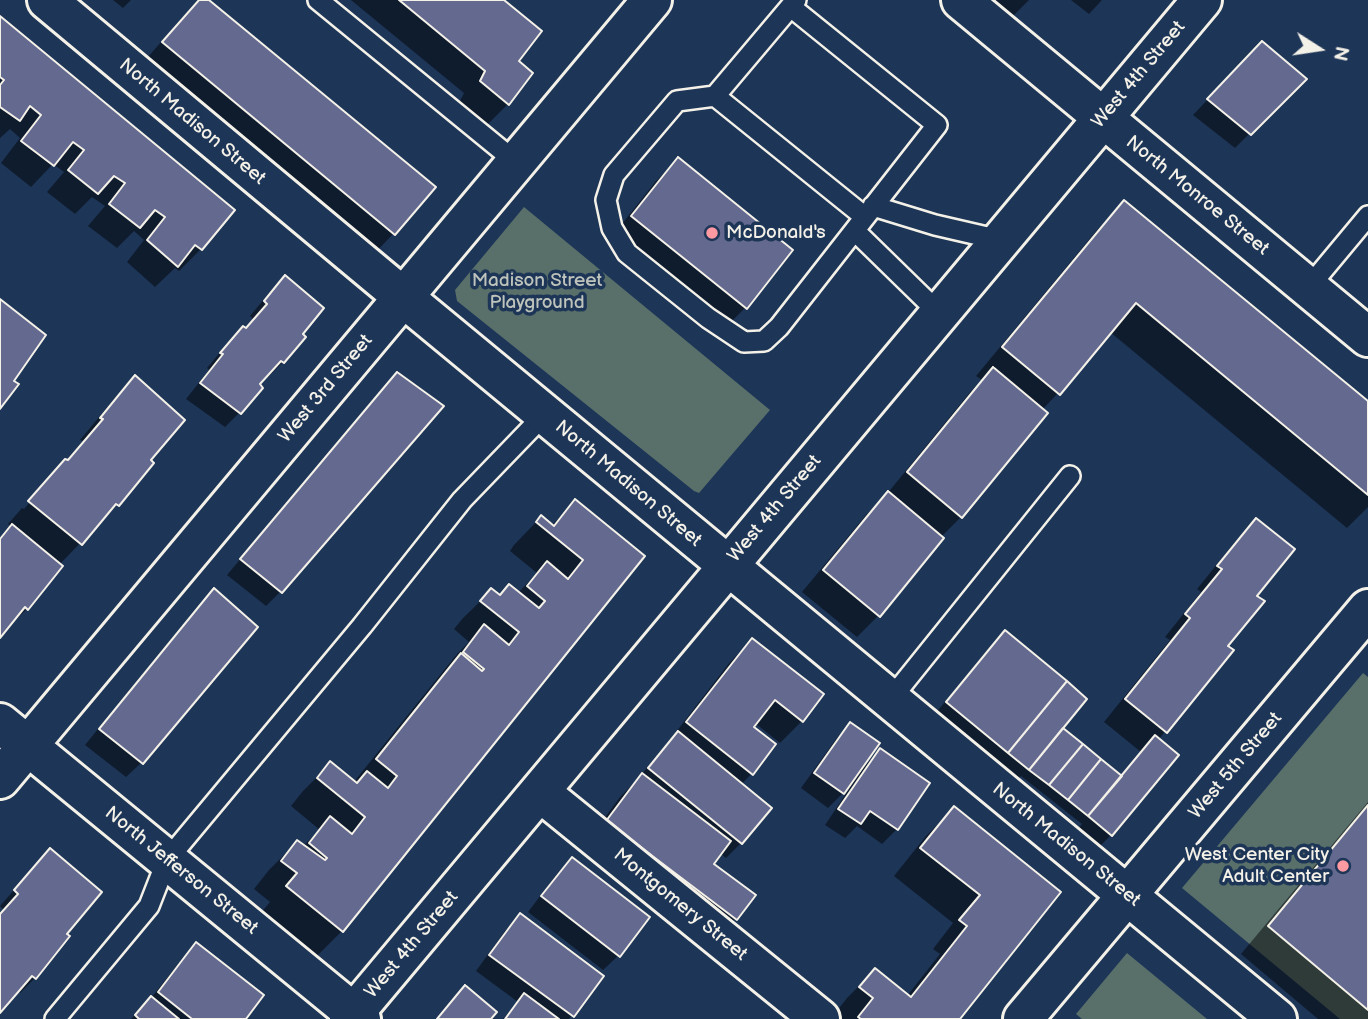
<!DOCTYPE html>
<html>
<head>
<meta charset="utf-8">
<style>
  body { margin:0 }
  #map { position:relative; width:1368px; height:1019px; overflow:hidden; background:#1d3557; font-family:"Balsamiq Sans",sans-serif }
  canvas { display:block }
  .north { position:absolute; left:1284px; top:14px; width:70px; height:70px; -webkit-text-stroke:5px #1d3557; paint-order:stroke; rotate:102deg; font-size:19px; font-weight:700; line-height:28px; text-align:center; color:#f4f1e8 }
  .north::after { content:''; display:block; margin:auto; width:24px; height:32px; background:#f4f1e8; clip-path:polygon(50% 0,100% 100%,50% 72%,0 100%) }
</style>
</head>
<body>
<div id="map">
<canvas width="1368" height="1019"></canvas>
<div class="north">N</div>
</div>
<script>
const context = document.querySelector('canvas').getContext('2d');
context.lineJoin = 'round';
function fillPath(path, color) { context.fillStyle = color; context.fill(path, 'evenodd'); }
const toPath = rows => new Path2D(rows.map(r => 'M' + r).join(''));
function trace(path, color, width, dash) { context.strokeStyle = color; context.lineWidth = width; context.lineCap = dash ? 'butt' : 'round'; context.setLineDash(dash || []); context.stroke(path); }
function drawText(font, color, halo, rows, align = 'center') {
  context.font = font + ' "Balsamiq Sans",sans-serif'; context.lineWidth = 7; context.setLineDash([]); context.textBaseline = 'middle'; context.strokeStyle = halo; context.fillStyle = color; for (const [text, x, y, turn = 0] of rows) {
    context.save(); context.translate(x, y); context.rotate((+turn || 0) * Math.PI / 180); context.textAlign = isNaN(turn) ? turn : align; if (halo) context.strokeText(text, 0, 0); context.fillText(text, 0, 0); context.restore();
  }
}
const green = toPath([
  [524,207,770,410,699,493,694,491,457,301,455,290],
  [1363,673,1368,677,1368,1019,1340,1019,1182,888],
  [1127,953,1207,1019,1082,1019,1076,1014]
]);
const shadow = toPath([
  [113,0,131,0,123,8],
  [200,0,207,0,434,188,393,234,372,256,141,65,181,19],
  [351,0,501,0,517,61,508,104,486,126,459,103,464,93],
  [988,0,1029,0,1010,19],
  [1071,0,1102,0,1089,14],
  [0,18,232,210,201,249,179,271,175,268,155,287,127,262,144,240,134,231,117,248,88,226,105,206,92,197,75,214,47,192,64,172,53,164,31,187,1,163,20,138,10,129,0,138],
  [1247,58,1304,79,1235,148,1193,115],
  [678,160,745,308,724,329,610,239,656,181],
  [1124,202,1368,404,1368,507,1347,528,1110,332,1058,393,1042,410,961,517,941,537,942,538,878,616,857,637,802,592,866,515,886,495,971,391,982,380,976,376,1097,230],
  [285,277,300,334,283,362,268,377,266,375,239,413,225,427,186,399,209,370,207,368,228,343,245,330,254,320,250,316,270,292],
  [397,374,281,591,266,606,227,575,382,389],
  [135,377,149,460,152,463,117,505,59,565,27,609,0,635,0,538,11,527,8,524,22,508,24,509,48,481,45,481,66,461,83,441,80,440,114,399],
  [575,502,643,556,342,931,314,959,260,914,270,902,254,889,269,870,297,842,303,846,320,830,291,806,303,791,330,764,353,783,457,654,469,642,454,629,463,618,491,591,499,597,518,593,537,573,510,551,514,545,541,517,551,526],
  [1256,520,1255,596,1226,647,1231,651,1158,740,1111,835,1096,850,1075,832,1082,824,1021,776,1013,784,926,725,984,654,1005,633,1061,729,1120,777,1141,752,1104,722,1170,640,1165,637,1201,592,1197,589,1235,542],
  [214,590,141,763,126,777,85,745,199,605],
  [752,640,802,721,780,743,755,723,752,727,752,773,741,785,769,808,741,843,726,858,720,853,712,864,736,918,714,940,586,843,620,797,636,781,666,745,730,662],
  [851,724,863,767,880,751,928,783,897,829,882,844,857,826,845,838,825,825,849,789,848,788,828,808,801,788,836,739],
  [1368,802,1368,1019,1318,1019,1241,954],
  [954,808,1058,892,958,1019,837,1019,833,1016,847,998,875,970,907,996,940,954,933,949,953,923,894,876,926,836],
  [572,859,618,956,603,970,528,912,557,874],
  [36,865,65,934,35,978,20,993,17,990,0,1010,0,914,4,910,0,906],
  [520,916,602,976,569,1019,503,1019,518,1002,476,971,505,931],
  [197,944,244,1019,131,1019,151,998,182,959]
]);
const building = toPath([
  [199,0,209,0,436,187,395,235,162,42,199,0],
  [399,0,504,0,542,31,519,61,533,73,509,105,480,81,485,71,399,0],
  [0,16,235,210,202,250,195,245,178,267,147,240,165,217,155,210,140,228,109,204,125,183,114,176,98,194,68,170,84,150,73,142,54,166,21,141,41,115,30,106,20,121,0,107,0,85,4,80,0,77,0,16],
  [1262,41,1307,79,1251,135,1207,99,1262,41],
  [678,157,793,250,747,309,631,216,678,157],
  [1124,200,1368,401,1368,495,1136,303,1060,395,1002,347,1124,200],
  [285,275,324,308,303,334,306,337,284,363,281,361,260,384,263,388,241,414,200,383,223,354,220,353,243,326,246,328,267,304,264,301,285,275],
  [0,299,46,335,14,381,19,384,0,409,0,299],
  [993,367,1048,413,962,518,907,472,993,367],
  [397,372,444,406,282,593,240,559,397,372],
  [135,375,185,420,151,460,154,463,119,506,116,504,82,545,28,501,65,459,68,460,103,419,100,418,135,375],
  [888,491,944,538,880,617,823,570,888,491],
  [575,499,645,556,343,932,286,886,297,873,281,861,297,840,325,860,327,858,309,843,330,816,352,834,365,817,317,778,330,761,357,783,367,771,388,788,397,776,376,759,461,653,482,671,484,669,463,652,484,624,509,645,519,632,480,601,491,588,500,595,509,584,539,608,545,601,527,586,547,561,568,579,583,560,536,522,541,515,554,526,575,499],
  [1256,518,1295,549,1257,596,1265,601,1228,646,1234,650,1167,733,1125,699,1190,618,1185,614,1222,569,1217,566,1256,518],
  [12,524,63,566,28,610,25,607,0,638,0,539,12,524],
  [214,588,258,627,143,764,99,729,214,588],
  [1005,630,1067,681,1008,753,946,702,1005,630],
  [752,638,824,694,803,722,775,700,754,727,776,744,753,775,686,722,752,638],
  [1067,681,1087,699,1029,770,1008,753,1067,681],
  [850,722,880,743,844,794,814,773,850,722],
  [1063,728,1083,744,1049,785,1029,770,1063,728],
  [678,731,772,808,742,844,648,768,678,731],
  [1155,735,1179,755,1112,836,1088,816,1155,735],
  [1083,744,1101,759,1068,800,1049,785,1083,744],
  [880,748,930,783,898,830,870,811,861,824,838,809,880,748],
  [1101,759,1122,776,1088,816,1068,800,1101,759],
  [642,773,731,841,714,864,756,895,737,920,606,821,642,773],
  [1368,805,1368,1010,1268,926,1368,805],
  [954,806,1061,892,960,1019,861,1019,858,1017,873,998,859,987,875,968,911,997,967,926,959,920,980,895,920,848,954,806],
  [50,848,102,892,67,934,70,936,36,979,32,976,0,1013,0,914,18,894,14,890,50,848],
  [572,857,650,917,620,957,541,896,572,857],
  [520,913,604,976,574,1017,489,955,520,913],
  [196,942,264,995,246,1019,192,1019,158,992,196,942],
  [465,985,497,1012,491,1019,437,1019,465,985],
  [524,993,559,1019,505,1019,524,993],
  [151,996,179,1019,139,1019,135,1015,151,996]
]);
const lane = toPath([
  [318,0,516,162],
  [796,0,715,96,865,217],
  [715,96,677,101,614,175,606,200,612,228,627,253,708,318,744,342,764,341,779,327,937,125,791,7],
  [873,206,935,225,1000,240],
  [855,231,939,313],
  [1308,288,1368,216],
  [890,700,1070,476],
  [55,1019,149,906,167,860,362,626,462,500,544,415]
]);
const street = toPath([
  [961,0,1368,337],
  [403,297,1277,1019],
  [0,723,361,1019],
  [0,779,652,0],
  [540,792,820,1019],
  [1023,1019,1368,609]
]);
const secondary = toPath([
  [47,0,403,297]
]);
const primary = toPath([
  [349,1019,1202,0]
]);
const markers = [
  [712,233,7,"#ff9aa2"],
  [1343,866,7,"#ff9aa2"]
];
const streetNames = [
  ["West 4th Street",1139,75,-50],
  ["North Madison Street",192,122,40],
  ["North Monroe Street",1197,196,39],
  ["West 3rd Street",326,389,-50],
  ["North Madison Street",628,484,40],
  ["West 4th Street",775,509,-50],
  ["West 5th Street",1236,766,-50],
  ["North Madison Street",1066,845,39],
  ["North Jefferson Street",181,871,39],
  ["Montgomery Street",680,905,39],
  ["West 4th Street",412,945,-50]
];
const poiNames = [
  ["McDonald's",726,233],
  ["West Center City",1329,855,"right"],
  ["Adult Center",1329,877,"right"]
];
const parkNames = [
  ["Madison Street",537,281],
  ["Playground",537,303]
];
fillPath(green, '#596f6a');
fillPath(shadow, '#0007');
fillPath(building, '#64698f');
trace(building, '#f4f1e8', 2);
trace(lane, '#f4f1e8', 24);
trace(street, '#f4f1e8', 44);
trace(secondary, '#f4f1e8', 44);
trace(primary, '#f4f1e8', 44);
trace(lane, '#1d3557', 19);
trace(street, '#1d3557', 38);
trace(secondary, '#1d3557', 38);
trace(primary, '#1d3557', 38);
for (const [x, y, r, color] of markers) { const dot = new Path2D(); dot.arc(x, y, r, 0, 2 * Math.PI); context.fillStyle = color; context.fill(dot); trace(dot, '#1d3557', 2.5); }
drawText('19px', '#f4f1e8', '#1d3557', streetNames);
drawText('19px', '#f4f1e8', '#1d3557', poiNames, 'left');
drawText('19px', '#bec4bc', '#1d3557', parkNames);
</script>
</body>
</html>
